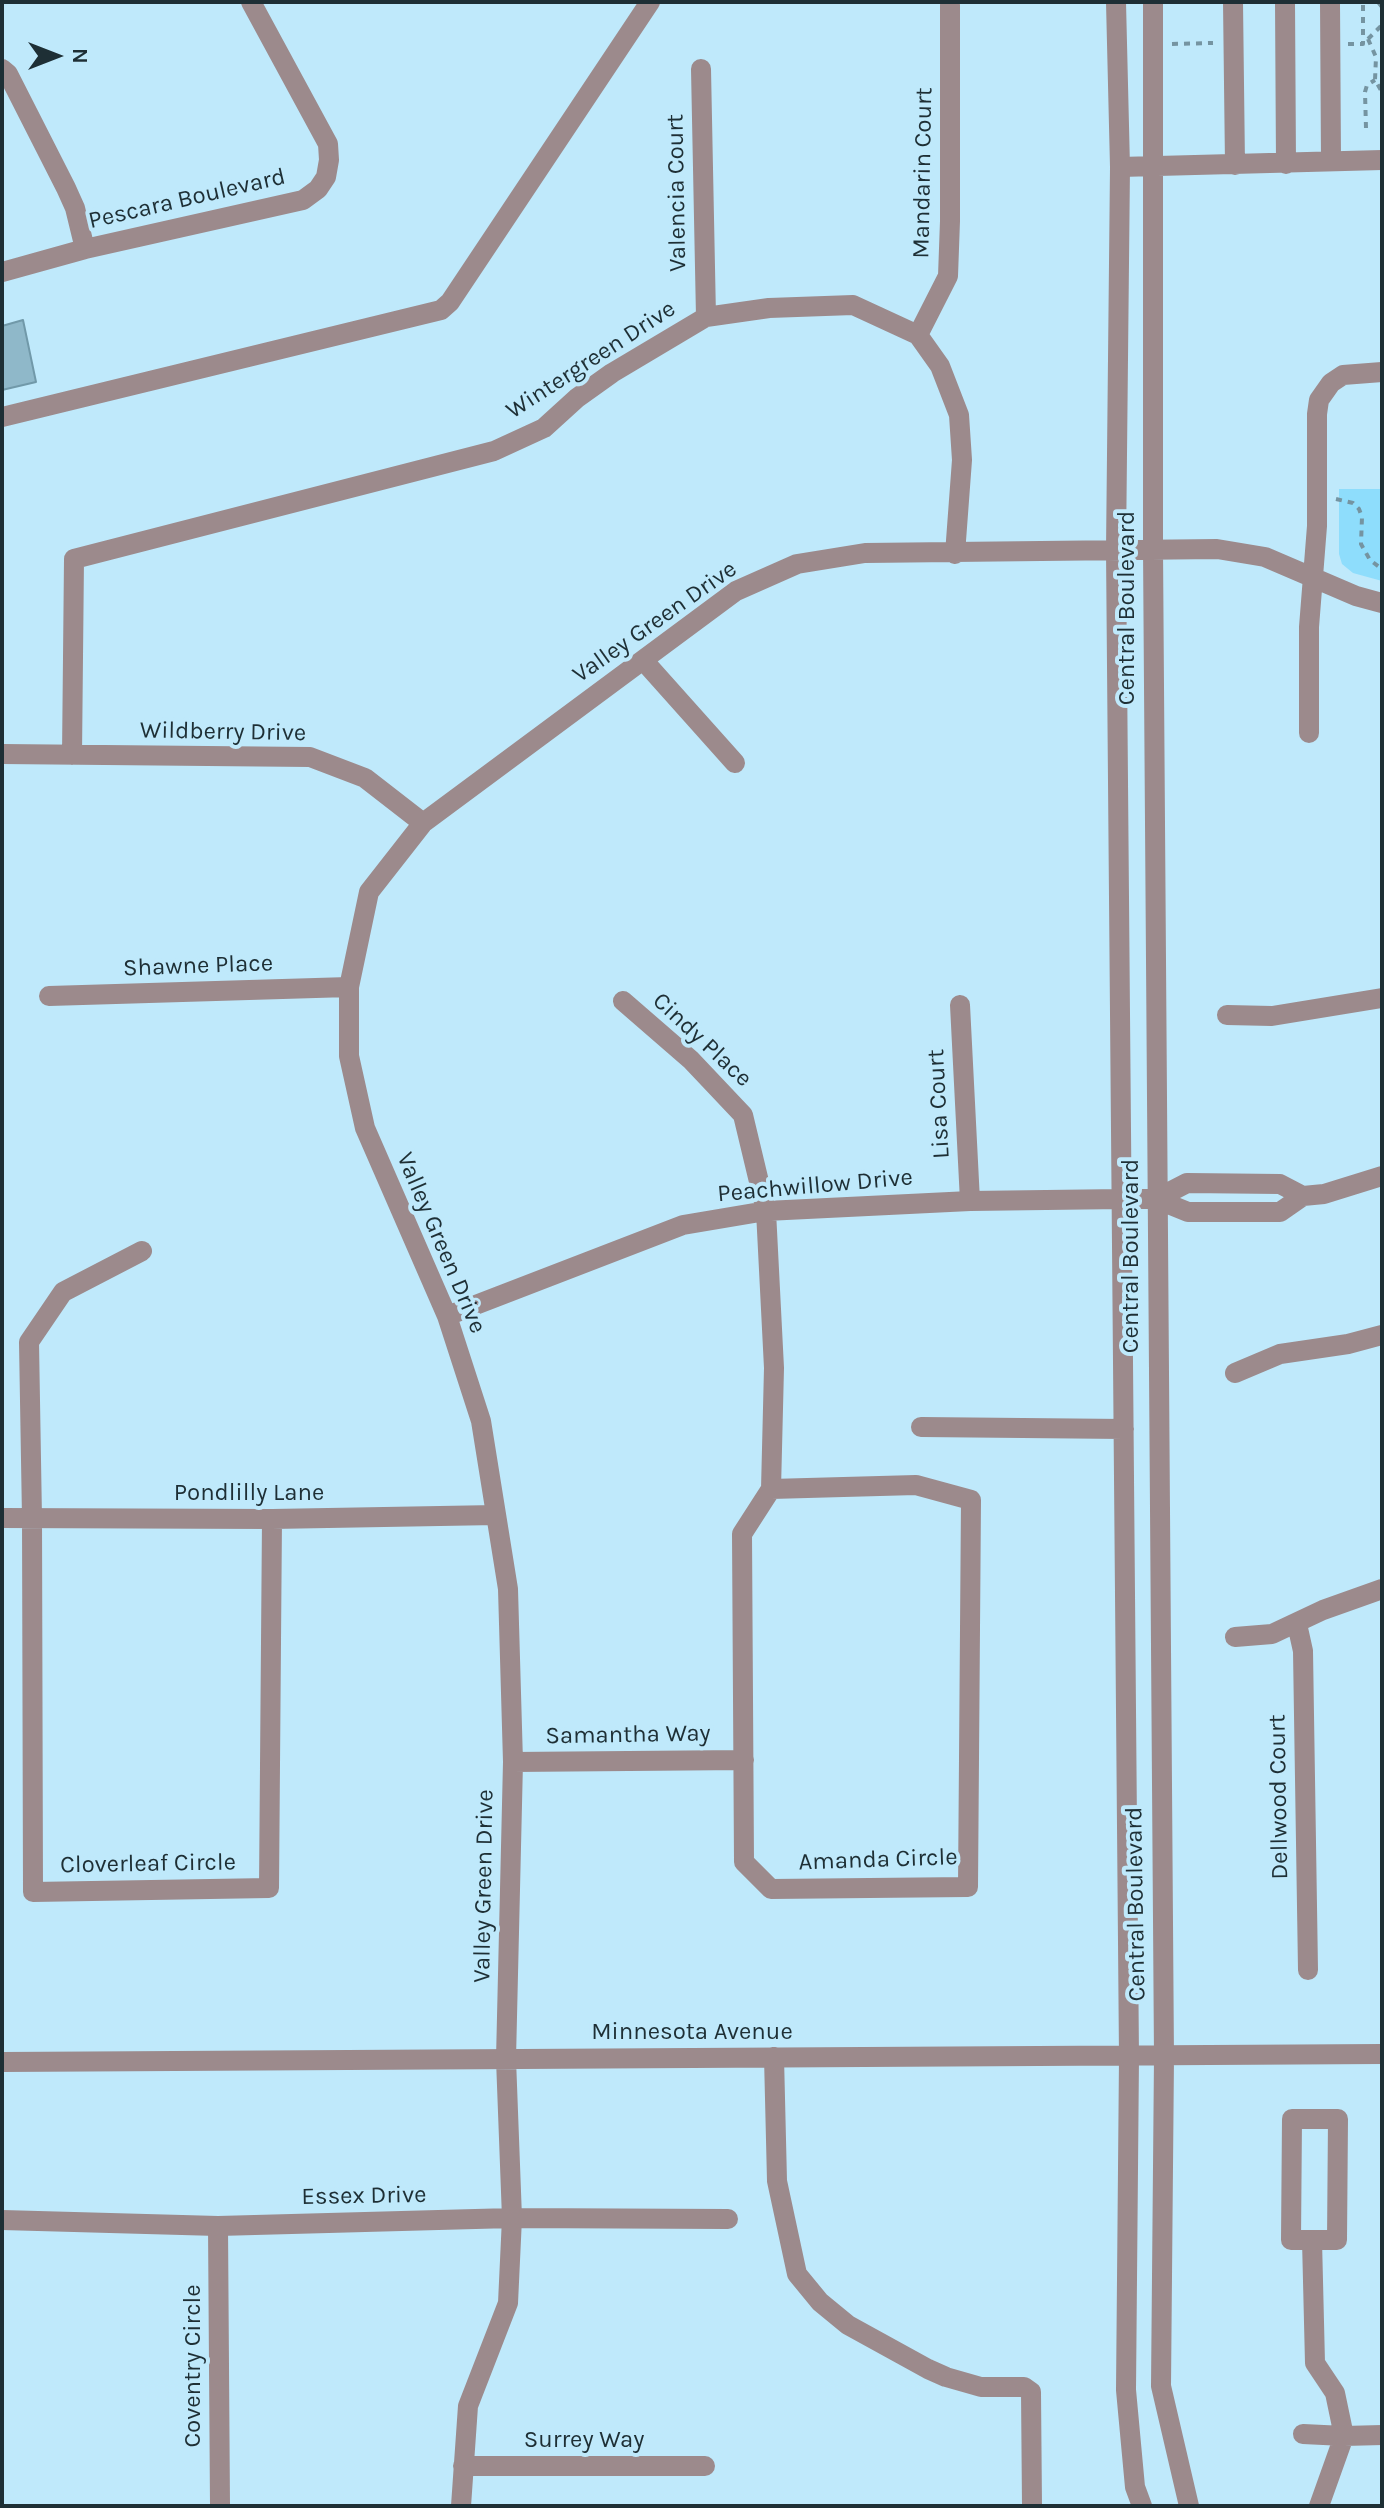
<!DOCTYPE html>
<html>
<head>
<meta charset="utf-8">
<style>
  body { margin:0 }
  #map { position:relative; width:1384px; height:2508px; overflow:hidden; background:#bfe9fb; font-family:Karla,sans-serif }
  canvas { display:block }
  .frame { position:absolute; inset:0; border:4px solid #1e2f35; pointer-events:none }
  .north { position:absolute; left:16px; top:16px; width:80px; height:80px; -webkit-text-stroke:6px #bfe9fb; paint-order:stroke; rotate:90deg; font-size:22px; font-weight:700; line-height:32px; text-align:center; color:#1e2f35 }
  .north::after { content:''; display:block; margin:auto; width:28px; height:36px; background:#1e2f35; clip-path:polygon(50% 0,100% 100%,50% 72%,0 100%) }
</style>
</head>
<body>
<div id="map">
<canvas width="1384" height="2508"></canvas>
<div class="frame"></div>
<div class="north">N</div>
</div>
<script>
const context = document.querySelector('canvas').getContext('2d');
context.lineJoin = 'round';
function fillPath(path, color) { context.fillStyle = color; context.fill(path, 'evenodd'); }
const toPath = rows => new Path2D(rows.map(r => 'M' + r).join(''));
function trace(path, color, width, dash) { context.strokeStyle = color; context.lineWidth = width; context.lineCap = dash ? 'butt' : 'round'; context.setLineDash(dash || []); context.stroke(path); }
function drawText(font, color, halo, rows, align = 'center') {
  context.font = font + ' Karla,sans-serif'; context.lineWidth = 8; context.setLineDash([]); context.textBaseline = 'middle'; context.strokeStyle = halo; context.fillStyle = color; for (const [text, x, y, turn = 0] of rows) {
    context.save(); context.translate(x, y); context.rotate((+turn || 0) * Math.PI / 180); context.textAlign = isNaN(turn) ? turn : align; if (halo) context.strokeText(text, 0, 0); context.fillText(text, 0, 0); context.restore();
  }
}
const green = toPath([
  [1339,489,1382,489,1382,581,1353,573,1342,564,1339,554]
]);
const building = toPath([
  [23,320,36,382,2,390,2,326,23,320]
]);
const path = toPath([
  [1378,2,1382,7],
  [1368,39,1376,57,1375,80,1382,92],
  [1368,39,1382,25],
  [1172,44,1213,43],
  [1348,44,1363,44,1363,2],
  [1366,128,1365,92,1367,85,1375,80],
  [1336,499,1353,503,1359,509,1362,517,1361,544,1370,560,1382,569]
]);
const minor = toPath([
  [1116,2,1120,167,1116,550,1129,2057,1126,2390,1135,2487,1142,2506],
  [1153,2,1153,549,1164,2057,1161,2386,1189,2506],
  [1233,2,1235,165],
  [1285,2,1286,164],
  [1330,2,1331,161],
  [2,69,8,74,66,188,75,208,85,249],
  [701,69,706,317],
  [1120,167,1382,160],
  [2,272,85,249,303,200,318,189,326,177,329,160,328,144,251,2],
  [918,335,948,276,950,221,950,5],
  [2,417,441,310,450,302,650,2],
  [643,660,735,763],
  [1309,733,1309,627,1317,526,1317,414,1319,400,1331,383,1343,375,1382,372],
  [2,754,310,757,365,778,423,823],
  [72,755,74,559,494,451,544,428,577,398,612,373,706,317,769,308,853,305,918,335,940,366,959,415,962,460,955,554],
  [49,996,349,987],
  [623,1001,691,1060,743,1115,766,1211,774,1368,771,1489,742,1534,744,1862,771,1889,968,1887,971,1500,916,1485,771,1489],
  [960,1005,970,1201],
  [1227,1015,1272,1016,1382,998],
  [1156,1199,1187,1183,1280,1184,1303,1196],
  [142,1251,63,1292,29,1342,32,1518,33,1892,269,1888,272,1519],
  [447,1316,683,1225,766,1211,970,1201,1122,1199,1156,1199,1188,1212,1280,1212,1303,1196,1324,1194,1382,1176],
  [1235,1373,1280,1354,1348,1344,1382,1335],
  [921,1427,1124,1429],
  [2,1518,272,1519,496,1515],
  [1297,1624,1303,1651,1308,1970],
  [1235,1637,1272,1634,1323,1610,1382,1589],
  [513,1762,744,1760],
  [774,2057,777,2181,797,2274,820,2302,848,2325,928,2369,946,2377,981,2387,1024,2387,1031,2392,1032,2506],
  [2,2062,1382,2054],
  [1292,2119,1338,2119,1337,2240,1291,2240,1292,2119],
  [2,2220,218,2226,512,2218,728,2219],
  [218,2226,220,2506],
  [1312,2240,1315,2363,1335,2393,1344,2436,1319,2506],
  [1303,2434,1344,2436,1382,2435],
  [463,2466,705,2466],
  [461,2506,468,2406,508,2303,512,2218,506,2059,513,1762,508,1589,481,1421,447,1316,365,1128,349,1056,349,987,369,892,423,823,736,591,797,564,865,553,1217,549,1265,557,1356,596,1382,603]
]);
const streetNames = [
  ["Mandarin Court",923,173,-89],
  ["Valencia Court",677,193,-91],
  ["Pescara Boulevard",187,199,-13],
  ["Wintergreen Drive",591,360,-33],
  ["Central Boulevard",1127,608,-90],
  ["Valley Green Drive",655,622,-35],
  ["Wildberry Drive",223,732,1],
  ["Shawne Place",198,966,-2],
  ["Cindy Place",702,1040,43],
  ["Lisa Court",939,1104,-93],
  ["Peachwillow Drive",815,1186,-5],
  ["Valley Green Drive",441,1243,67],
  ["Central Boulevard",1131,1256,-90],
  ["Pondlilly Lane",249,1493],
  ["Samantha Way",628,1735,-1],
  ["Dellwood Court",1279,1797,-91],
  ["Amanda Circle",878,1860,-2],
  ["Cloverleaf Circle",148,1864,-1],
  ["Valley Green Drive",484,1886,-89],
  ["Central Boulevard",1136,1904,-91],
  ["Minnesota Avenue",692,2032],
  ["Essex Drive",364,2196,-1],
  ["Coventry Circle",193,2366,-90],
  ["Surrey Way",584,2440]
];
fillPath(green, '#8eddfc');
fillPath(building, '#8fb8c9');
trace(building, '#7199a9', 2);
trace(path, '#7594a1', 4, [6, 6]);
trace(minor, '#9c8a8c', 20);
drawText('24px', '#1e2f35', '#bfe9fb', streetNames);
</script>
</body>
</html>
